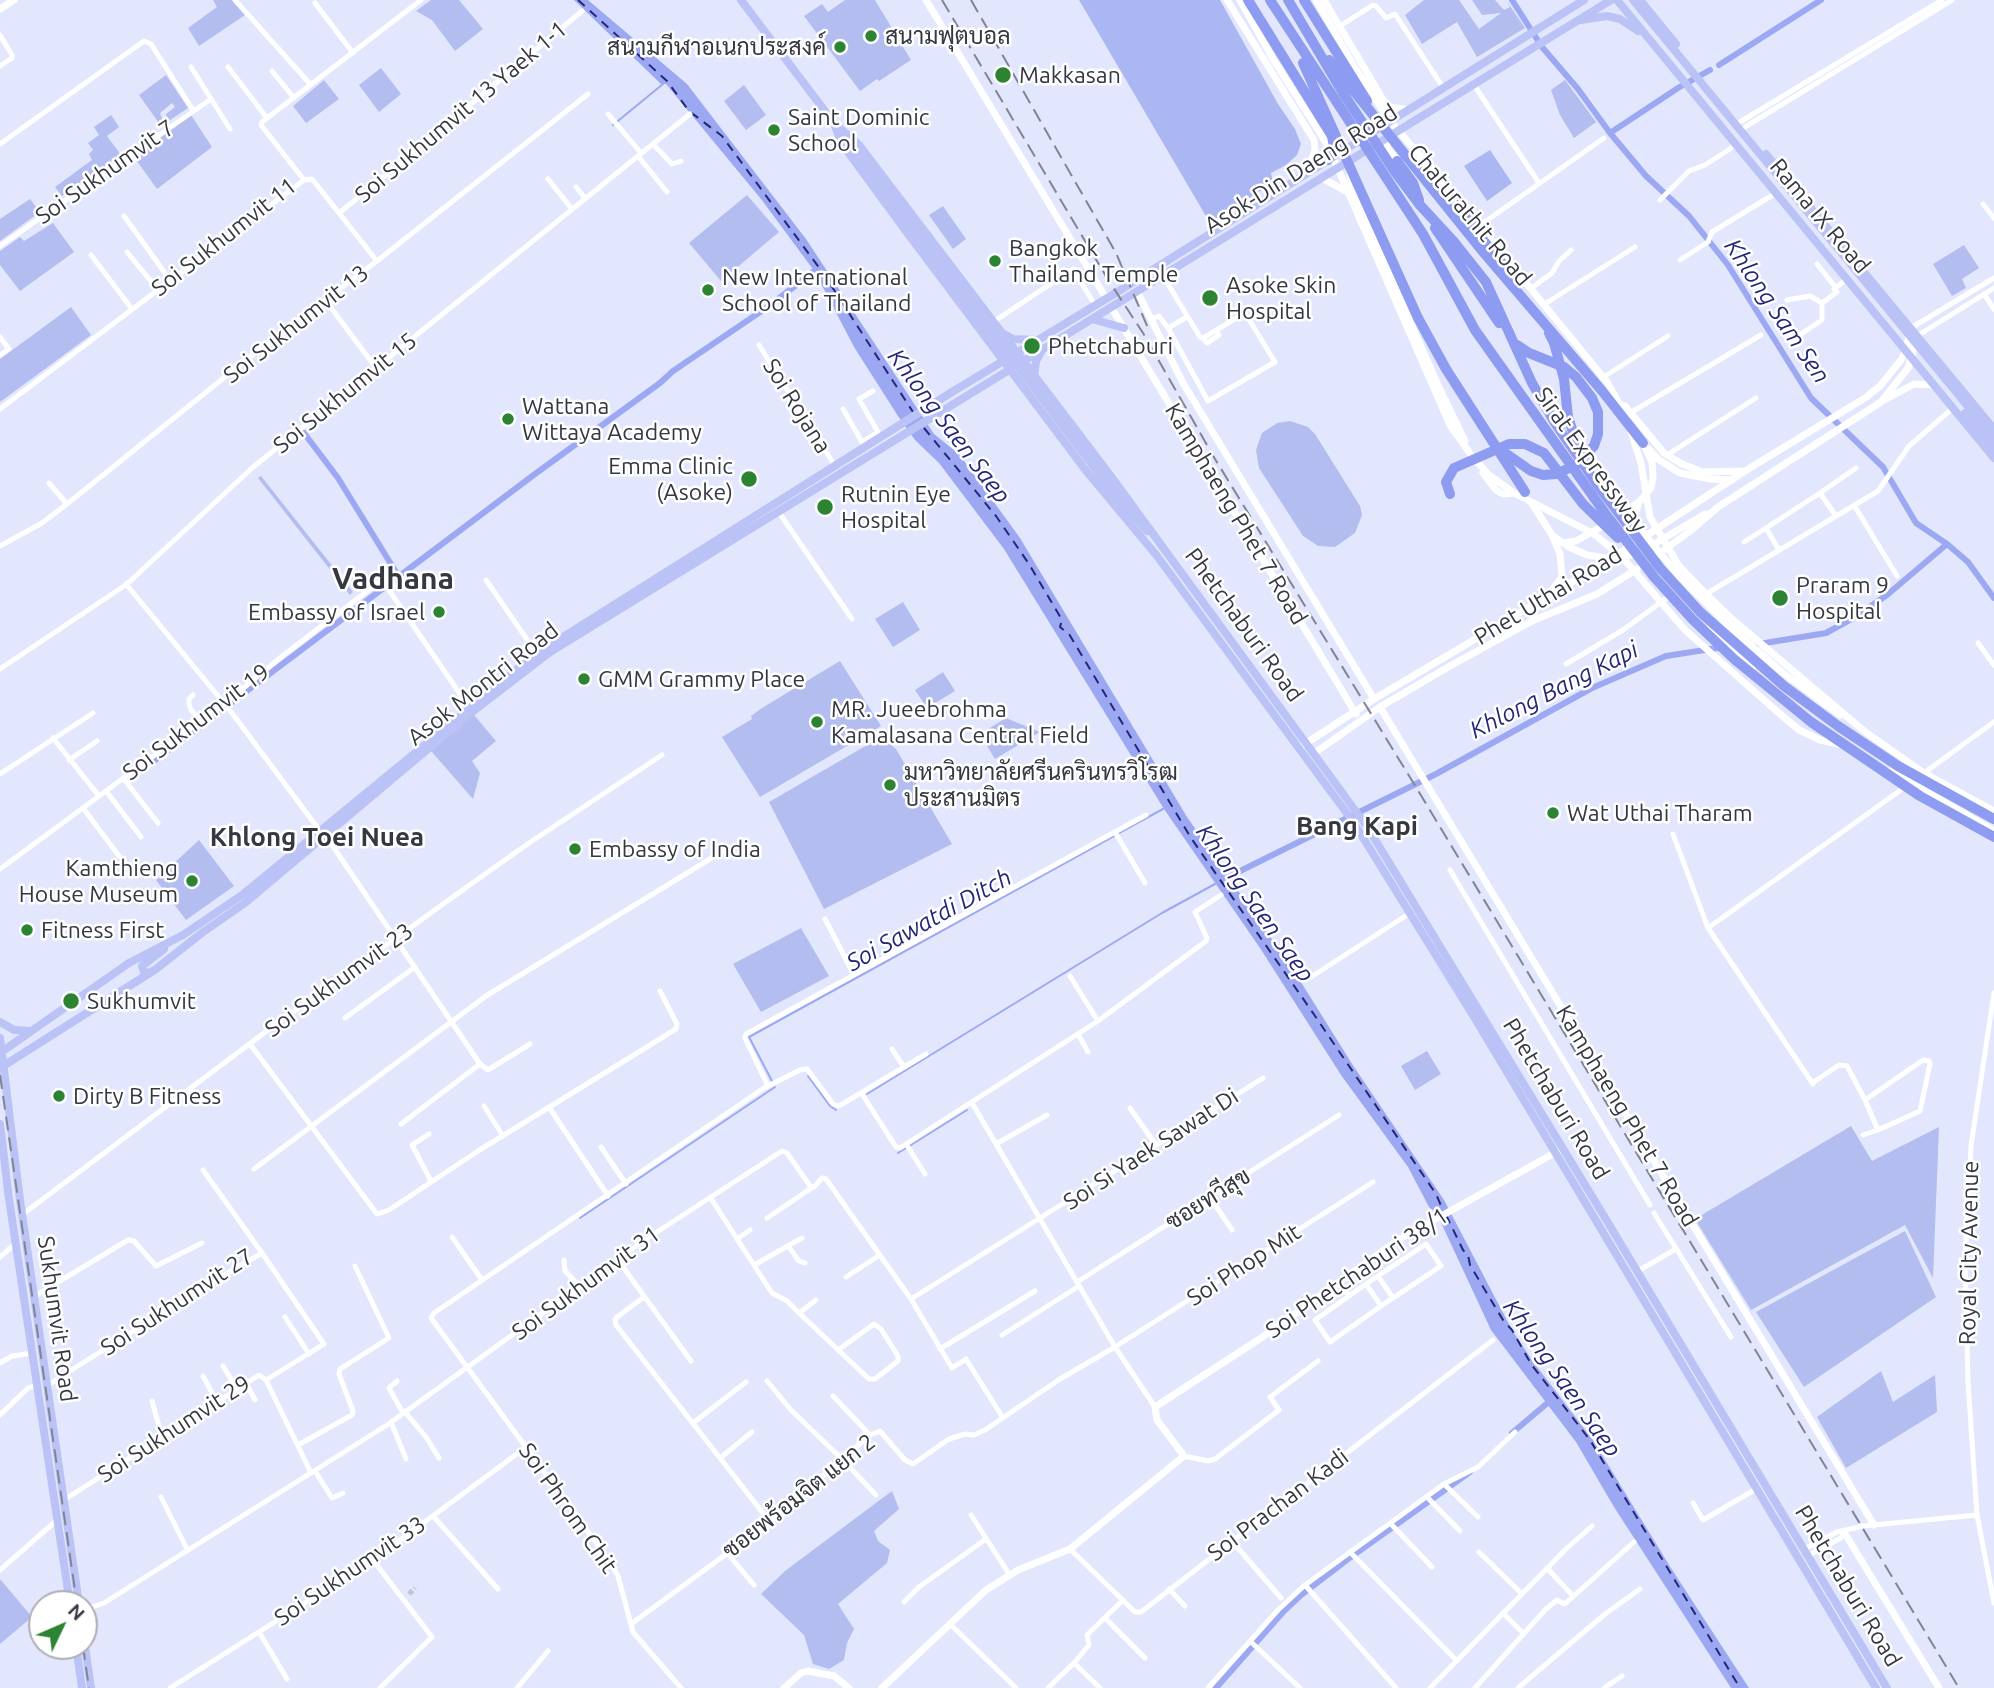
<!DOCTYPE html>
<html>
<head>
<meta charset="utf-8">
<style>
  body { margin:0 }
  #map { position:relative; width:1994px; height:1688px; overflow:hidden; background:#e2e7fe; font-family:Ubuntu,sans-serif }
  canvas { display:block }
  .north { position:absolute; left:28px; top:1590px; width:70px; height:70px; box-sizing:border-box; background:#fff; border:2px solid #afafb3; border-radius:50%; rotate:46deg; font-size:19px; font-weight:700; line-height:28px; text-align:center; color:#363841 }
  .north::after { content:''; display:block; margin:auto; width:24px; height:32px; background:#2c8332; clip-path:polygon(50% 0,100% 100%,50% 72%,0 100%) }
</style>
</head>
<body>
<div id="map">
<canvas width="1994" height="1688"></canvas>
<div class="north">N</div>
</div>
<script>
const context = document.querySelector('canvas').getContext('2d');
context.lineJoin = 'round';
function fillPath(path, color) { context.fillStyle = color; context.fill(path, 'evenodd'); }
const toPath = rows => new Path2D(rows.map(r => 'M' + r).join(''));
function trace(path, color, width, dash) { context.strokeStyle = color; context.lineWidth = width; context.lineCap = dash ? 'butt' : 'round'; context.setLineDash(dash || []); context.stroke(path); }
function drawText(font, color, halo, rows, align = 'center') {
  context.font = font + ' Ubuntu,Sarabun,sans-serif'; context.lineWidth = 5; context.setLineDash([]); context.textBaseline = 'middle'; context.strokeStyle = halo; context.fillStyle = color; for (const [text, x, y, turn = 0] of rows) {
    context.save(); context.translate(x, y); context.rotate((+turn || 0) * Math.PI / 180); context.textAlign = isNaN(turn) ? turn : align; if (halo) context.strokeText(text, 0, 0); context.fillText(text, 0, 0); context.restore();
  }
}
const green = toPath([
  [213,0,232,0,245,15,199,46,188,28,217,7],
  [431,0,459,0,483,29,455,51,432,20,416,11],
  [845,0,875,0,911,60,879,81,877,79,860,91,804,16,822,4,828,12],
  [1424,0,1459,0,1479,29,1501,13,1482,15,1472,0,1495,0,1504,10,1510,7,1506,0,1525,28,1477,57,1457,22,1422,44,1405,15],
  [381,68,401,94,379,112,359,85],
  [166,75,188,108,167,122,166,114,175,107,172,103,160,113,164,124,161,126,139,95],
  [324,80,339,99,306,123,293,106],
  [1565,80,1596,122,1574,138,1560,115,1551,90],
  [744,85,766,115,746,130,724,101],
  [111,115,119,127,107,136,121,155,62,196,55,187,92,160,89,154,93,150,88,143,99,135,94,127],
  [191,115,212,147,157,189,134,157],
  [747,195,779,232,721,281,689,243],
  [30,199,40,212,0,241,0,219],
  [943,206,966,239,953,249,929,215],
  [53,223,74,252,20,291,0,265,0,251,20,237,24,241],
  [1964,245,1979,268,1962,279,1966,288,1952,296,1933,264],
  [71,307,91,335,0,402,0,359],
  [1290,421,1308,427,1315,434,1360,506,1362,515,1355,533,1335,547,1318,546,1303,536,1259,468,1256,450,1262,433,1277,423],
  [261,476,353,592,350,595,258,478],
  [903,602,920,630,893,647,875,619],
  [840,661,881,726,760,797,722,737,752,719,751,716,762,708],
  [943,672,955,691,927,708,915,690],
  [474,715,496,741,472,761,480,773,473,799,431,751],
  [1006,718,1040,732,995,759,980,734],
  [881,737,896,749,952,844,824,909,769,802],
  [199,840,234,886,186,920,156,880],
  [801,928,829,976,761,1012,733,964],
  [1427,1051,1441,1074,1415,1090,1401,1066],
  [1851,1126,1872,1161,1939,1127,1933,1278,1905,1225,1751,1310,1695,1219],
  [1905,1231,1936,1297,1804,1387,1756,1312],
  [1881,1371,1893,1402,1935,1375,1937,1412,1846,1468,1817,1417],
  [892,1491,899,1509,874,1531,878,1541,890,1550,887,1563,838,1604,854,1629,847,1643,844,1660,829,1669,813,1664,804,1635,761,1594,785,1571],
  [0,1579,32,1617,0,1644]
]);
const forest = toPath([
  [1079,0,1220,0,1278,104,1295,129,1301,144,1297,155,1286,165,1271,173,1273,183,1210,223],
  [1490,150,1512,183,1487,201,1464,166]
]);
const water = toPath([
  [574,0,588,0,687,84,806,239,934,434,959,454,1020,538,1187,817,1294,971,1354,1067,1444,1200,1512,1330,1534,1363,1593,1440,1669,1565,1749,1688,1731,1688,1614,1507,1576,1442,1491,1330,1437,1214,1429,1207,1408,1167,1341,1075,1260,948,1164,809,1004,549,939,463,915,440,898,416,854,347,815,272,761,199,666,84,661,84]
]);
const stream = toPath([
  [613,125,663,84],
  [1119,833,1163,809],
  [808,1076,830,1106,836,1110],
  [772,1081,749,1037,1114,836],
  [867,1094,1162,913,1215,884],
  [898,1153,967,1110],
  [580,1218,775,1087]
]);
const canal = toPath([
  [1512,0,1542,47,1578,89,1610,133,1646,176,1689,216,1728,265,1811,398,1883,467,1916,523,1947,544,1968,562,1994,598],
  [1719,65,1821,0],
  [1610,133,1678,88,1710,70],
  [304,433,338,478,399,577],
  [1759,644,1826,633,1855,617,1887,595,1947,544],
  [151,763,535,474,660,383,673,371,769,306,817,269],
  [1222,880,1436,774,1592,688,1666,656,1724,647],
  [1512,1433,1551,1400],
  [1216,1688,1284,1611,1301,1595,1348,1559,1470,1472]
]);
const ferry = toPath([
  [578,0,667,81,689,111,722,136,823,273,913,412],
  [924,428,996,516,1029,564,1062,620,1060,627,1069,634,1191,838,1313,1013,1436,1194,1443,1210],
  [1446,1215,1463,1250,1468,1255,1470,1265,1503,1320,1512,1330,1531,1364,1590,1440,1740,1688]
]);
const streetTunnel = toPath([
  [409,1594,415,1588]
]);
const street = toPath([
  [235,0,311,85],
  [315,3,353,53],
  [1340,26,1373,5,1376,6,1386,18,1395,14,1444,89],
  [0,35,12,55,12,58,0,66],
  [191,67,230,129],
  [228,67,267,118],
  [272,71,294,98],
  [1474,85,1539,183],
  [608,114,641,153],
  [1740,122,1942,0],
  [1745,127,1952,0],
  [0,144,144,41,151,44,193,110],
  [653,144,672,164,681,161],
  [638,156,667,192],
  [548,179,572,209],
  [304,180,261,125,262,122,421,0],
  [304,180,312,179,377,261],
  [576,187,585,198],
  [1660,200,1689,171,1705,165,1736,145],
  [1983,204,1994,218],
  [339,213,408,157,582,11],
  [124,216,170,280],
  [1479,226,1604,138],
  [0,246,211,99],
  [127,252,158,290],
  [91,255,132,309],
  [1680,260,1708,242,1712,232,1776,193],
  [1817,264,1836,288],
  [1163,276,1200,337,1203,338,1245,313,1275,362,1208,401,1168,328],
  [1530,289,1552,273,1559,261,1571,250],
  [1984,294,1994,309],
  [1787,300,1810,296,1822,303,1837,292,1834,289,1847,279],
  [326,301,376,368],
  [1543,305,1635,247],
  [1151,319,1159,316,1168,328,1187,317],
  [993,322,1073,269,1095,305],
  [1911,328,1994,278],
  [1917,336,1994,288],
  [0,337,9,349,0,355],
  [1203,338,1207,343,1219,335,1216,330],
  [1792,340,1822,320,1822,303],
  [759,345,835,466],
  [1602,378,1668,336],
  [0,409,304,180],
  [843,409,862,442],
  [1630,413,1761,335],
  [865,447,862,442,878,432,859,399,873,391],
  [1667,455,1756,398],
  [49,483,67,504],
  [1820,493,1856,468],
  [1854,505,1897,576],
  [778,511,852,619],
  [1744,542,1766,528],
  [0,546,42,523,67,504,256,352,377,261,588,94],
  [1779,550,1766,528,1820,493,1836,516],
  [382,580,469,707],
  [486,580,537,654],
  [126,584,232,713,320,831],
  [1706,594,1878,491,1909,446,1953,408],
  [1978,643,1994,665],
  [1566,664,1623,630,1672,594],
  [0,669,127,584,252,468,690,114],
  [193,695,189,699,189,704,191,710,201,721],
  [53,738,99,796],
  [69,760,97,741],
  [1924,773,1994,722],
  [0,774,93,713],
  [123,778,158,823],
  [106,791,141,837],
  [83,808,119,856],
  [1115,832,1145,883],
  [1673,834,1708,928,1813,1084],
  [326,836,480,1064,488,1070,530,1044],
  [0,869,224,704,285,654,391,573],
  [1450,870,1650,1205],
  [825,919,854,975],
  [1708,928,1905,787],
  [1070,976,1098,1021],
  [1311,977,1410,913],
  [1994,993,1971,1146,1965,1259,1968,1382,1977,1515,1994,1603],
  [345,1018,415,967],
  [1078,1034,1088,1052],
  [250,1044,377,1214,389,1210,478,1151,676,1029,677,1024,660,991],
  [892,1049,904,1067],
  [1812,1083,1839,1065,1847,1066,1865,1100,1878,1130,1863,1135],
  [768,1086,745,1038,746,1034,1146,815],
  [862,1094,896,1147,900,1148,1098,1021,1206,941,1207,938,1195,912,1221,895],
  [1865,1100,1923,1060,1929,1061,1930,1064,1920,1111,1878,1130],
  [972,1103,1115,1347,1155,1407],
  [484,1106,503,1136],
  [549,1107,608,1196],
  [1130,1108,1156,1145],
  [401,1124,480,1064],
  [429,1134,412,1145,431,1181],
  [906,1144,925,1174],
  [996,1144,1047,1115],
  [601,1147,626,1184],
  [254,1169,486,996,728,848],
  [710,1197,772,1293,787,1301,799,1313,869,1379,875,1379,898,1361,898,1356,881,1329,874,1324,838,1350],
  [1210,1197,1232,1230],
  [1654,1213,1731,1337],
  [23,1214,264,1033,471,884,529,843,662,755],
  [767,1218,813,1187],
  [452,1237,482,1280],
  [737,1239,750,1230],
  [788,1246,799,1261,805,1263],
  [262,1253,324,1344,266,1380],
  [0,1257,16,1243],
  [564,1260,565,1271,580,1287],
  [618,1260,691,1361],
  [754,1265,802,1238],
  [1638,1271,1676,1249],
  [1378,1276,1393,1298],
  [846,1277,880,1255],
  [1339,1281,1349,1296,1366,1284,1381,1306,1330,1342,1315,1320,1349,1296],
  [1077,1282,1339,1115],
  [1366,1284,1426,1244,1441,1266,1381,1306],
  [35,1296,128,1240,134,1241,156,1266,202,1243],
  [644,1297,617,1317,615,1320,616,1325,770,1522],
  [911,1299,1263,1078],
  [799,1313,816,1300],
  [285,1317,309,1354],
  [1002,1335,1079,1286],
  [940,1349,1035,1291],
  [0,1363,12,1356,33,1353],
  [223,1366,237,1389],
  [203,1376,217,1402],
  [397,1381,389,1388,403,1413],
  [767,1381,791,1410,842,1459,876,1495],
  [246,1383,255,1400],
  [48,1385,195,1292,262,1253,203,1170],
  [833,1396,870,1435],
  [152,1401,162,1437],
  [405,1412,426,1437,439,1458],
  [0,1415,28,1388,37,1385],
  [391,1422,406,1459],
  [693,1423,746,1382],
  [298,1445,352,1415,353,1411,339,1374,340,1369,389,1338,355,1266],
  [1184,1456,1208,1461,1215,1459,1279,1410,1270,1397,1318,1361],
  [720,1458,752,1432],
  [315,1471,332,1498,343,1493],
  [1444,1484,1478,1517],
  [161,1497,187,1549],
  [1427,1497,1460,1531],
  [64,1500,259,1375,266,1380,311,1473],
  [1693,1503,1703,1520,1756,1489],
  [971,1515,1009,1574],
  [433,1516,498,1589],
  [1391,1524,1432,1567],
  [1231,1540,1281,1598],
  [1070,1549,1135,1612,1141,1612,1493,1340],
  [1803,1550,1837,1532,1863,1526,1977,1515],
  [1350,1552,1457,1661],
  [1479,1552,1522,1594],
  [727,1553,754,1585],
  [1807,1556,1841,1538,1844,1532],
  [373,1560,432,1637,380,1688],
  [1547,1568,1573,1596],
  [0,1570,57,1520],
  [1305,1585,1396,1688],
  [1169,1589,1185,1606],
  [904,1602,919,1587,986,1539],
  [84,1610,104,1603,387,1425,643,1241,782,1151,787,1153,810,1186,814,1187,822,1178,826,1179,911,1299,952,1368,966,1359,1003,1418],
  [1503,1613,1523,1633],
  [1105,1618,1145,1658],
  [631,1624,770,1522,870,1435,880,1431,905,1460,913,1464,949,1439,965,1434,974,1435,985,1430,1060,1379,1115,1347,1373,1182],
  [950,1624,1016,1688],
  [259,1632,287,1679],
  [1250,1641,1300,1688],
  [1074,1663,1100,1688],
  [170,1688,373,1560,525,1448],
  [517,1688,548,1651],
  [681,1688,633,1632,618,1576,603,1552,431,1318,434,1313,764,1088,800,1070,807,1069,833,1104,839,1106,926,1054],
  [1048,1688,1074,1663,1089,1645,1087,1635,1123,1600],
  [1208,1688,1278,1610,1305,1585,1444,1484,1478,1467,1515,1432],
  [1430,1688,1566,1549,1592,1526],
  [1475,1688,1545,1610,1557,1600,1564,1604,1567,1602,1634,1542],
  [1518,1688,1605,1614,1640,1589],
  [1604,1688,1622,1676]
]);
const secondary = toPath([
  [926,0,1106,298],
  [1227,0,1314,140,1315,150,1307,173],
  [1240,0,1273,59,1327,144,1451,427,1472,456,1489,475,1514,493,1594,534,1623,558,1685,630,1773,708,1799,730,1820,740,1842,745],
  [1316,0,1355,68,1390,121,1462,204],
  [1324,0,1385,103,1390,107,1409,110],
  [0,9,14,0],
  [1392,136,1388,140,1387,148,1397,161,1414,163,1430,171],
  [1350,169,1350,182,1356,198,1436,381,1465,441],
  [1322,178,1347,192],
  [1474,219,1607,382,1627,417],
  [1137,291,1183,383,1374,699],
  [1111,307,1356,714],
  [1886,399,1914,384,1934,385],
  [1625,406,1664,453,1680,463,1702,472,1744,471],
  [1631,432,1641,463,1650,517,1679,566,1703,591,1732,619,1864,731,1924,773,1994,811],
  [1649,449,1659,460,1680,473,1710,479,1732,480],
  [1483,473,1496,490,1503,494,1514,493],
  [1531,502,1552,535,1560,554,1562,577,1552,590],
  [1639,502,1635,516,1641,530,1680,577,1727,624,1783,673,1840,715],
  [1627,525,1625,522,1629,509,1640,501,1651,488,1653,477,1652,462,1643,443],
  [1552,535,1569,547,1587,555,1614,559,1638,553],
  [1564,543,1576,541,1608,523],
  [1649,547,1705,514],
  [1650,560,1689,532,1718,507,1881,402,1908,368,1916,341],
  [1709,629,1752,668],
  [1380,707,1874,1525],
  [1302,746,1374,699,1609,560,1745,471,1865,398,1880,386,1901,360,1906,350,1910,332],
  [1313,754,1380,707,1450,666,1532,621,1597,594,1637,569],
  [1891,771,1994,831],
  [1844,1532,1939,1688],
  [784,1688,801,1673,808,1671,834,1676,849,1688],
  [882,1688,986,1590,1018,1570,1070,1549,1184,1456,1157,1420,1155,1407,1261,1338,1398,1240,1560,1150]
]);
const primary = toPath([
  [741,0,1109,487,1147,531],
  [1617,0,1994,458],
  [1633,0,1994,438],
  [1640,0,1676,44],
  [1581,20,1607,16,1620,19,1638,31],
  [834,123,859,145,1110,475,1368,828,1604,1216,1887,1688],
  [835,126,842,144,902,226,1087,472,1157,556,1354,823,1474,1017,1876,1688],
  [1766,154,1994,429],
  [1092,319,1124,328],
  [1004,334,1013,339,1035,340],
  [1034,377,1036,361,1042,350],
  [1965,413,1994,449],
  [150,973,144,972,142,966,164,949],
  [0,1022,14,1030,30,1031],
  [0,1038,20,1200,79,1604],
  [0,1053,129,963,183,935,242,895,533,656,952,392,1114,294,1584,0],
  [0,1068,156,969,203,932,245,903,472,712,550,652,1611,0],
  [0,1124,9,1199,70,1604],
  [84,1639,91,1688],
  [76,1646,82,1688]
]);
const highway = toPath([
  [1248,0,1332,136,1334,147,1328,160],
  [1270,0,1423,234,1475,330,1605,513,1654,577,1693,620,1734,659,1811,722,1920,796,1994,837],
  [1288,0,1343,93,1395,172,1419,204,1455,243,1486,282,1532,383,1555,423,1599,487,1660,568,1700,612,1784,686,1838,726,1898,766,1994,819],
  [1304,0,1367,101],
  [1329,60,1484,253,1603,392,1643,443],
  [1303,63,1418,318,1446,369,1525,492],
  [1397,161,1413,183,1419,200],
  [1461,203,1483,240,1511,274],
  [1435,228,1499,323],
  [1549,333,1554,343,1564,379,1568,417,1579,450],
  [1501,450,1531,471,1543,475,1556,474,1576,465,1594,446,1598,434,1598,412,1592,398,1576,377,1564,367,1529,353,1517,345],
  [1450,494,1446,482,1454,468,1509,444,1525,444,1544,453,1583,504,1618,538]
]);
const rail = toPath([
  [942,0,1107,278,1143,333,1215,459,1422,797,1959,1688],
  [971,0,1116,253,1148,328],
  [0,1075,77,1604],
  [83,1646,89,1688]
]);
const markers = [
  [871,36,7,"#2c8332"],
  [840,47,7,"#2c8332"],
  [1003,75,9,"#2c8332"],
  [774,130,7,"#2c8332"],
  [995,261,7,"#2c8332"],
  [708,290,7,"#2c8332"],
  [1210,298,9,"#2c8332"],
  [1032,346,9,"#2c8332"],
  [508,419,7,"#2c8332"],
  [749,479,9,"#2c8332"],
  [825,507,9,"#2c8332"],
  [1780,598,9,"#2c8332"],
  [439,612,7,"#2c8332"],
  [584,679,7,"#2c8332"],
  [817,722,7,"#2c8332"],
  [890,785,7,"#2c8332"],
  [1553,813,7,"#2c8332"],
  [575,849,7,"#2c8332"],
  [192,881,7,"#2c8332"],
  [27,930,7,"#2c8332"],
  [71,1001,9,"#2c8332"],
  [59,1096,7,"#2c8332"]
];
const poiNames = [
  ["สนามฟุตบอล",885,36],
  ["สนามกีฬาอเนกประสงค์",826,47,"right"],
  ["Makkasan",1019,75],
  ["Saint Dominic",788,117],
  ["School",788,143],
  ["Bangkok",1009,248],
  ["Thailand Temple",1009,274],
  ["New International",722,277],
  ["School of Thailand",722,303],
  ["Asoke Skin",1226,285],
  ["Hospital",1226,311],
  ["Phetchaburi",1048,346],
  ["Wattana",522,406],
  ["Wittaya Academy",522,432],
  ["Emma Clinic",733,466,"right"],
  ["(Asoke)",733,492,"right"],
  ["Rutnin Eye",841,494],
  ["Hospital",841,520],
  ["Praram 9",1796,585],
  ["Hospital",1796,611],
  ["Embassy of Israel",425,612,"right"],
  ["GMM Grammy Place",598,679],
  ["MR. Jueebrohma",831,709],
  ["Kamalasana Central Field",831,735],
  ["มหาวิทยาลัยศรีนครินทรวิโรฒ",904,772],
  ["ประสานมิตร",904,798],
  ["Wat Uthai Tharam",1567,813],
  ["Embassy of India",589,849],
  ["Kamthieng",178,868,"right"],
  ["House Museum",178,894,"right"],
  ["Fitness First",41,930],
  ["Sukhumvit",87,1001],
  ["Dirty B Fitness",73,1096]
];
const streetNames = [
  ["Soi Sukhumvit 13 Yaek 1-1",461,112,-40],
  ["Asok-Din Daeng Road",1301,169,-32],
  ["Soi Sukhumvit 7",105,172,-35],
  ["Chaturathit Road",1470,215,50],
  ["Rama IX Road",1820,216,50],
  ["Soi Sukhumvit 11",224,237,-38],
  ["Soi Sukhumvit 13",296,324,-38],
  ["Soi Sukhumvit 15",345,393,-39],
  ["Soi Rojana",797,406,58],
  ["Sirat Expressway",1591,460,54],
  ["Kamphaeng Phet 7 Road",1236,514,59],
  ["Phet Uthai Road",1548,596,-31],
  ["Phetchaburi Road",1244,625,54],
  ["Asok Montri Road",483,684,-38],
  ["Soi Sukhumvit 19",196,722,-37],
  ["Soi Sukhumvit 23",339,980,-36],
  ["Phetchaburi Road",1556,1099,59],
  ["Kamphaeng Phet 7 Road",1627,1116,59],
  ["Soi Si Yaek Sawat Di",1151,1149,-33],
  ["ซอยทวีสุข",1208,1199,-32],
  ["Royal City Avenue",1969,1253,-89],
  ["Soi Phop Mit",1244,1265,-33],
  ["Soi Phetchaburi 38/1",1357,1273,-34],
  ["Soi Sukhumvit 31",586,1283,-36],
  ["Soi Sukhumvit 27",177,1302,-33],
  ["Sukhumvit Road",57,1319,82],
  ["Soi Sukhumvit 29",174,1429,-33],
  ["ซอยพร้อมจิต แยก 2",799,1496,-38],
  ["Soi Prachan Kadi",1278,1505,-37],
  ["Soi Phrom Chit",568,1508,55],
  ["Soi Sukhumvit 33",350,1571,-34],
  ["Phetchaburi Road",1848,1586,59]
];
const waterNames = [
  ["Khlong Sam Sen",1777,311,56],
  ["Khlong Saen Saep",949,426,53],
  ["Khlong Bang Kapi",1554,690,-27],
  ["Khlong Saen Saep",1255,903,55],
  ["Soi Sawatdi Ditch",929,920,-29],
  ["Khlong Saen Saep",1562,1378,55]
];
const quarterNames = [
  ["Bang Kapi",1357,826],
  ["Khlong Toei Nuea",317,837]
];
const districtNames = [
  ["Vadhana",393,579]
];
fillPath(green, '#b3bdef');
fillPath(forest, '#abb7f2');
fillPath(water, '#9ca9f2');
trace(stream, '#9ca9f2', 2);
trace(canal, '#9ca9f2', 6);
trace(ferry, '#252678', 2, [9, 7]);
trace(streetTunnel, '#c0c4d8', 5, [5, 2.5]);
trace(street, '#fff', 5);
trace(secondary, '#fff', 7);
trace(primary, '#bbc3f6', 8);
trace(highway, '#8d9bf0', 10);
trace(rail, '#818493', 2, [14, 7]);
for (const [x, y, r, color] of markers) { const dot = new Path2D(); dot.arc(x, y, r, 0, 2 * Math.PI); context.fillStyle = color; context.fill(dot); trace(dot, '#fff', 2.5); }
drawText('23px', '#363841', '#fff', poiNames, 'left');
drawText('23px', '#363841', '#fff', streetNames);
drawText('italic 24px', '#252678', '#fff', waterNames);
drawText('bold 26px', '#363841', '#fff', quarterNames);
drawText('bold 30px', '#363841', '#fff', districtNames);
</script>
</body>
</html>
